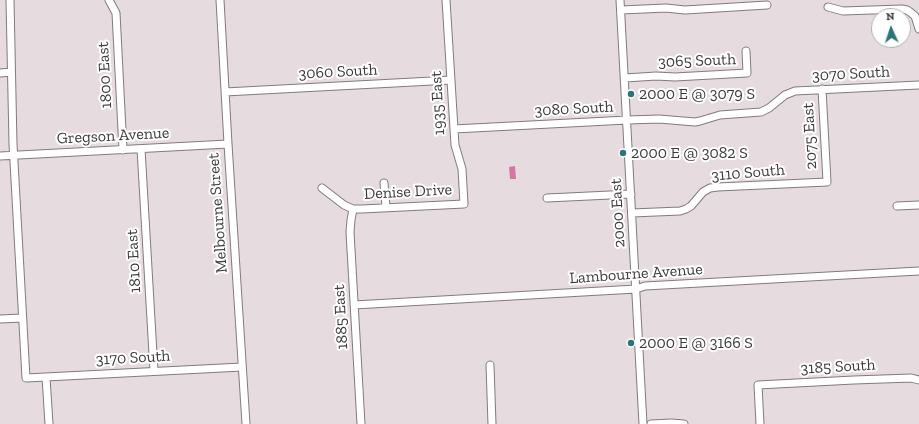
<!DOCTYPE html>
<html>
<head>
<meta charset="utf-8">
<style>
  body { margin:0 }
  #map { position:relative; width:919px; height:424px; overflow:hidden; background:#e6dbdf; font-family:"Zilla Slab",serif }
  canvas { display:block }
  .north { position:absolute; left:871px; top:8px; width:40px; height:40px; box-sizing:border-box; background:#fff; border:1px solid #b2b0b1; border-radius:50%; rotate:357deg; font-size:11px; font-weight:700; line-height:16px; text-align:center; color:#3e3a3c }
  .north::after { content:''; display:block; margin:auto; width:14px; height:18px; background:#2b7579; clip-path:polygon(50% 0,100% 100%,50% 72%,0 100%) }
</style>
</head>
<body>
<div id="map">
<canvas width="919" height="424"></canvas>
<div class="north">N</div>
</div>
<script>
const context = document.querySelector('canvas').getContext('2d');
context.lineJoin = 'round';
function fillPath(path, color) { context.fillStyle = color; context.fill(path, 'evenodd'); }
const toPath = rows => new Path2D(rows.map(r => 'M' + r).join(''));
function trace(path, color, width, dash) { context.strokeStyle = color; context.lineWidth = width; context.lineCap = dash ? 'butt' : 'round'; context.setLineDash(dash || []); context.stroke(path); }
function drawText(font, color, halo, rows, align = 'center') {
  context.font = font + ' "Zilla Slab",serif'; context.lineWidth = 4; context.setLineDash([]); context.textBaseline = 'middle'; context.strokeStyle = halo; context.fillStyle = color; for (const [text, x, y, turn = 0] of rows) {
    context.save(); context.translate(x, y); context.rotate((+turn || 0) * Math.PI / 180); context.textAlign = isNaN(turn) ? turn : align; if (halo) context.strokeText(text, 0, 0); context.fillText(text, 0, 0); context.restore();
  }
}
const water = toPath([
  [515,166,516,179,510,179,509,167]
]);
const minor = toPath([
  [10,0,13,144,26,378,242,367],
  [109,0,116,13,123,150],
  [220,0,228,144,246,424],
  [620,0,643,424],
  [828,7,843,11,902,9,907,10,910,12,915,16,919,29],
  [621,10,666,8,685,10,767,5],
  [0,73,11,72],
  [625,78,656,76,675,77,747,73,746,51],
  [225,92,451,80],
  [454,129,627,120,659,119,695,122,700,121,720,115,761,112,769,108,785,95,795,91,919,85],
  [141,149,154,371],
  [0,156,228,144],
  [384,183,386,207],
  [322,188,344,205,353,209,362,209,464,204,462,169,455,145,446,0],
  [547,198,631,194],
  [897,206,919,205],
  [353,209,351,220,350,232,361,424],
  [632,213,680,211,686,209,691,206,703,192,710,188,718,187,827,182,822,89],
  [354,305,636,289,645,286,919,271],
  [0,319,22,318],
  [490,365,492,424],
  [46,377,49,424],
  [651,424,671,423,684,424],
  [760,424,758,385,854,380,911,378,919,380]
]);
const markers = [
  [631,94,4,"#2b7579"],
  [623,153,4,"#2b7579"],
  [631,343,4,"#2b7579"]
];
const streetNames = [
  ["3065 South",697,61,-2],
  ["3060 South",338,72,-3],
  ["3070 South",851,74,-3],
  ["1800 East",105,75,-93],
  ["1935 East",438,103,-93],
  ["3080 South",574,109,-3],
  ["Gregson Avenue",113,136,-3],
  ["2075 East",810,136,-93],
  ["3110 South",748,173,-5],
  ["Denise Drive",408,192,-3],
  ["Melbourne Street",218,213,-94],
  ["2000 East",618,213,-93],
  ["1810 East",134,261,-93],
  ["Lambourne Avenue",636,274,-4],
  ["1885 East",341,317,-93],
  ["3170 South",133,358,-3],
  ["3185 South",838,367,-3]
];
const poiNames = [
  ["2000 E @ 3079 S",639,94],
  ["2000 E @ 3082 S",631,153],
  ["2000 E @ 3166 S",639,343]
];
fillPath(water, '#d377a3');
trace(minor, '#837a7d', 9);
trace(minor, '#fff', 7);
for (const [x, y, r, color] of markers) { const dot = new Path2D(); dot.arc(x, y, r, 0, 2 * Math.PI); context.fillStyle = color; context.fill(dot); trace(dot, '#fff', 1.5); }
drawText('16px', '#3e3a3c', '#fff', streetNames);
drawText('16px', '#3e3a3c', '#fff', poiNames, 'left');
</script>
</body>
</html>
